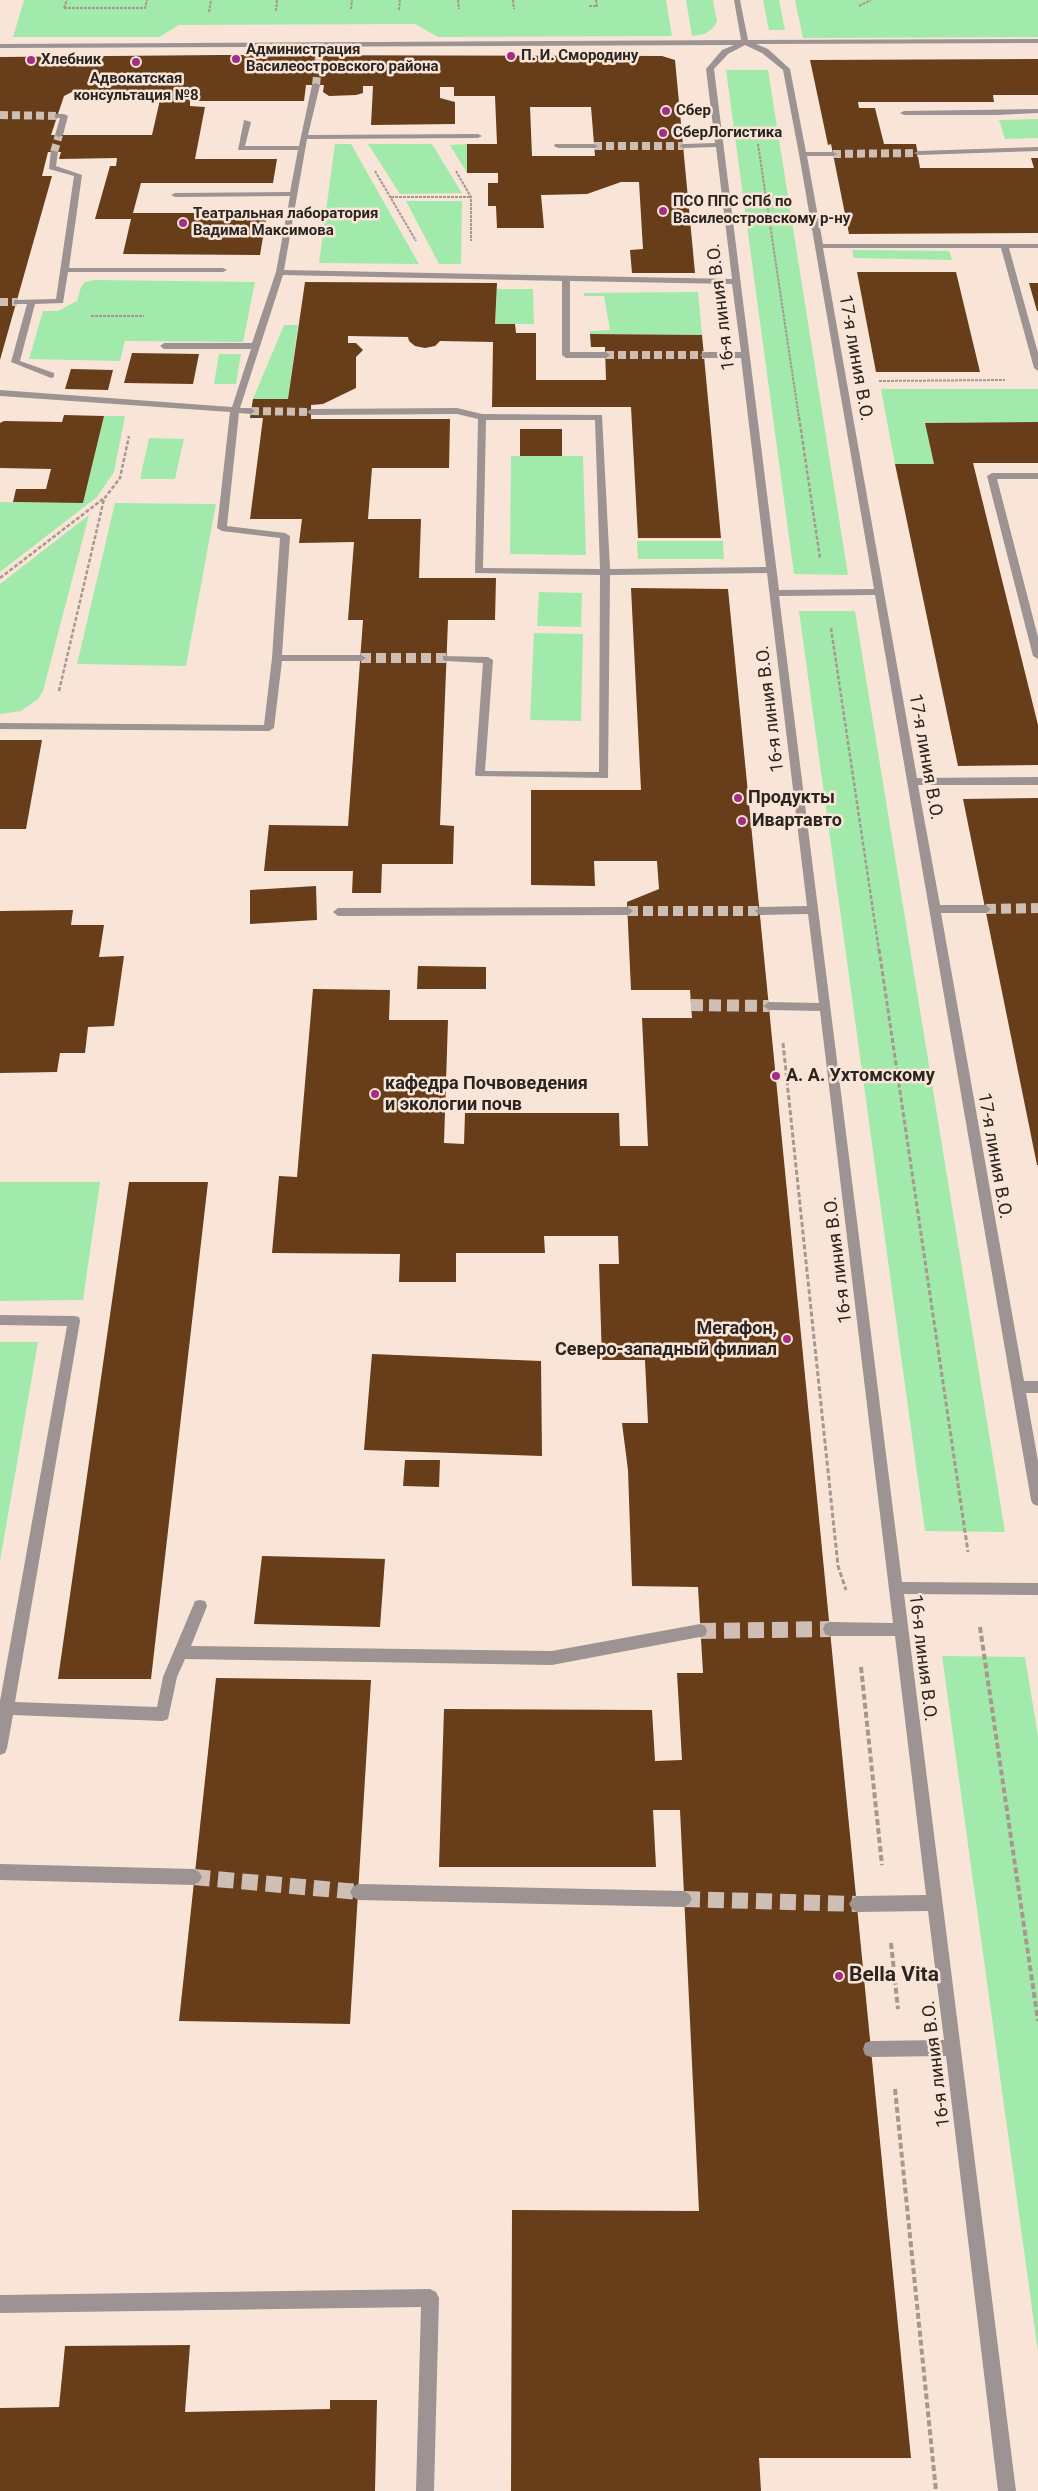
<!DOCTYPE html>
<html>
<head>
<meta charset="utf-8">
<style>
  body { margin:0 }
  canvas { display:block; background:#f8e5d8 }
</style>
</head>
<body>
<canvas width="1038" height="2491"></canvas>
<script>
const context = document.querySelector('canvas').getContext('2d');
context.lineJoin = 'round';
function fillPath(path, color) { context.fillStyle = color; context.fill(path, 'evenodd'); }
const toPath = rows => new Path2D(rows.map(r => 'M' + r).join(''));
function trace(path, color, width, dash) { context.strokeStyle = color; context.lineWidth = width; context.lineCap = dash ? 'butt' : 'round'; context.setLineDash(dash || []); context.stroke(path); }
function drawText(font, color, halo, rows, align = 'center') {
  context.font = font + ' Roboto,sans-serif'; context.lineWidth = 5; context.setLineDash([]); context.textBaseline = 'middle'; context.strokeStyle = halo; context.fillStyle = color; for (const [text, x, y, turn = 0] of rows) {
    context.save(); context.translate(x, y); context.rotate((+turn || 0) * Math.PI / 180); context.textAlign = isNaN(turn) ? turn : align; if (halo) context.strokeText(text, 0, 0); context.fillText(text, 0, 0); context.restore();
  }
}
const green = toPath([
  [24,0,666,0,672,36,438,37,415,24,179,25,159,37,13,37],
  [686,0,713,0,717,22,713,28,705,34,692,36],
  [763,0,779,0,785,30,769,30],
  [795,0,1038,0,1038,37,803,38],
  [726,70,768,70,848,575,794,574],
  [1038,119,1038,138,1005,139,999,120],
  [335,144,351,144,419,264,319,263],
  [368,144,432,144,462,193,400,194],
  [467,144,467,173,450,145],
  [406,201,462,201,461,264,439,264],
  [852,250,949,251,952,260,854,258],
  [95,280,255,282,243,342,125,341,120,361,29,359,43,311,58,311,77,301,81,287,85,282],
  [497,289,533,289,534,324,495,324],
  [698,292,702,335,590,334,590,331,610,330,604,296,584,296,584,293],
  [284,325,298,325,288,399,253,399],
  [219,354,241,354,236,384,214,384],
  [881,389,1038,389,1038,422,925,423,934,464,895,464],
  [104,416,125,416,114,472,97,497,0,572,0,502,83,503],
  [149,438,184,439,175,479,140,479],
  [511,456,583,456,586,555,510,554],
  [115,503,216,504,186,666,77,664],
  [89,515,43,691,38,699,21,711,0,714,0,584],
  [637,541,723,541,724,559,638,559],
  [539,592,582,593,581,627,537,626],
  [799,611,855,611,1005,1532,925,1531],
  [534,633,583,634,581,721,530,720],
  [0,1182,100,1182,83,1300,0,1301],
  [0,1342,38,1342,0,1561],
  [942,1656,1025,1657,1038,1736,1038,2352]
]);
const building = toPath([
  [221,55,662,56,675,60,695,273,632,273,630,250,643,249,639,182,621,182,587,194,541,195,544,228,497,228,496,206,488,206,488,183,498,183,498,173,467,173,467,144,497,144,495,96,454,96,454,87,440,87,440,98,455,102,455,124,371,125,373,86,363,86,363,93,356,95,329,96,323,92,324,85,306,85,304,101,190,101,190,106,205,107,195,159,277,159,273,183,141,183,133,213,267,213,260,255,123,254,131,219,95,219,110,166,116,166,117,158,59,159,61,152,48,152,42,176,52,176,0,360,0,57],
  [74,91,162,91,152,135,51,135,64,96],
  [530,107,591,107,595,156,532,156],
  [1038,59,1038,95,993,95,994,102,858,102,859,108,875,108,884,144,916,144,920,168,1034,168,1031,158,1038,158,1038,233,849,234,831,144,828,145,810,60],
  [857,272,956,272,980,372,876,372],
  [305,282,497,283,495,324,515,324,516,333,536,333,536,380,606,380,605,347,591,347,590,334,702,335,721,538,638,538,631,407,492,407,493,342,440,341,435,346,425,348,415,346,409,341,408,337,348,336,348,343,356,343,363,350,356,357,356,388,323,404,311,405,311,419,450,419,449,468,372,468,368,519,421,519,419,578,496,578,495,620,448,620,440,825,454,826,453,864,382,864,381,893,352,893,353,871,264,871,269,825,348,826,363,620,348,620,354,542,299,543,302,519,250,519,263,418,250,418,253,399,288,399],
  [1029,283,1038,283,1038,311,1037,311],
  [132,353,199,354,193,384,124,383],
  [71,369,113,370,108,390,65,389],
  [64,415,104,416,83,503,13,502,16,489,46,489,51,469,0,468,0,423,4,421,62,422],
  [1038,422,1038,463,973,463,1038,725,1038,765,958,766,895,464,934,464,925,423],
  [520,429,562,429,562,456,520,456],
  [631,588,728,589,911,2458,759,2458,761,2491,511,2491,512,2210,699,2211,680,1810,653,1810,656,1867,439,1867,444,1709,652,1710,655,1761,682,1760,677,1673,703,1673,698,1587,632,1586,628,1470,622,1423,648,1423,645,1360,602,1360,599,1264,619,1264,618,1236,544,1236,545,1253,456,1253,456,1282,399,1282,400,1254,272,1253,279,1176,297,1177,313,989,390,990,389,1020,448,1020,444,1143,464,1144,465,1113,619,1113,620,1146,648,1146,642,1018,692,1018,690,990,631,990,627,902,659,889,657,861,594,861,595,886,531,885,531,790,641,790],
  [0,740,42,740,26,829,0,829],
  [1038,798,1038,1165,1037,1165,963,799],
  [316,886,317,920,250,924,250,890],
  [73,910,71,925,104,925,99,957,124,956,114,1026,88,1027,85,1053,60,1053,57,1072,0,1073,0,911],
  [418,966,486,967,486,989,417,989],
  [129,1182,208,1182,151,1679,58,1679],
  [372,1354,541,1361,542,1456,364,1450],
  [405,1460,440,1460,439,1487,403,1486],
  [262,1556,385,1559,380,1627,254,1624],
  [216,1678,371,1680,350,2024,179,2021],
  [190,2345,185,2412,330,2409,330,2400,377,2400,375,2491,0,2491,0,2408,59,2407,65,2346]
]);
const minorTunnelFar3 = toPath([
  [316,85,319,56],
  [0,115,58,116],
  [594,146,683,146],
  [54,152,59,135],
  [833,154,918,153],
  [0,302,17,302],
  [606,355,704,355],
  [251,411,311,412]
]);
const minorTunnelFar2 = toPath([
  [361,658,446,658],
  [986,909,1038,908],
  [628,911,760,911]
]);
const minorTunnelFar1 = toPath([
  [691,1005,769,1006]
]);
const minorTunnel = toPath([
  [700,1631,830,1629],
  [194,1877,358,1892],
  [684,1899,857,1904]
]);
const pathFar3 = toPath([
  [458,0,459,9],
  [513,0,514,9],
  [596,0,597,7],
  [589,6,597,6],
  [859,6,871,0],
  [64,8,145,8,147,0],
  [64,8,67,0],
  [351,9,352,0],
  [399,10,400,0],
  [276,11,277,0],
  [209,12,211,0],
  [758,144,799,418],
  [375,171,416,241],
  [456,171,471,197,471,241],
  [391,197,471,197],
  [91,316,144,316],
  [879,381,1005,380]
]);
const pathFar2 = toPath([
  [799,417,820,558],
  [0,578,103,499],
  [831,628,879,951],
  [59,691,104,499,120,478,129,436]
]);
const pathFar1 = toPath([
  [879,949,968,1552],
  [783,1043,838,1566,846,1590]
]);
const path = toPath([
  [980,1627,1038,2021],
  [861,1667,882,1865],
  [891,1943,898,2009],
  [895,2089,936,2491]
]);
const minor = toPath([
  [734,0,740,0,748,40,1038,39,1038,43,756,44,768,49,790,69,806,152,833,152,837,154,833,156,807,156,823,244,1038,244,1038,248,1009,248,1038,353,1038,371,1034,368,1001,248,823,248,917,778,1038,777,1038,785,918,785,940,905,986,905,991,909,986,913,941,913,1024,1381,1038,1381,1038,1393,1026,1393,1038,1461,1038,1506,1033,1504,1031,1500,875,595,779,596,902,1582,1038,1583,1038,1595,904,1594,1016,2491,998,2491,946,2056,871,2057,865,2055,863,2049,865,2043,871,2041,944,2040,928,1911,857,1912,852,1909,849,1904,852,1899,857,1896,926,1895,895,1636,830,1636,825,1634,823,1629,825,1624,830,1622,893,1623,820,1011,769,1010,763,1006,769,1002,819,1003,808,914,760,915,755,911,760,907,807,906,767,573,610,575,608,778,476,776,475,774,483,663,446,661,443,660,443,656,488,657,493,660,485,771,599,772,600,575,475,573,478,419,457,414,311,415,307,412,311,409,457,408,482,414,602,415,610,569,766,567,741,358,704,358,700,355,704,352,741,352,732,284,570,281,570,352,606,352,610,355,606,358,566,358,562,355,562,281,283,275,240,408,251,408,255,411,251,414,239,413,227,526,285,533,290,536,282,655,361,655,366,658,361,661,282,661,274,728,269,731,0,729,0,723,264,725,272,658,280,538,222,531,217,528,230,412,0,396,0,390,232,407,251,349,164,349,160,346,164,343,252,343,276,272,290,196,175,197,171,195,175,193,290,192,298,150,238,150,244,120,251,122,245,146,299,146,312,85,316,83,320,85,308,135,478,134,482,136,478,138,307,139,284,270,732,279,716,147,683,148,679,146,683,144,715,143,706,69,722,50,734,45,0,48,0,44,741,40,734,0],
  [745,45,762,53,783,70,799,154,874,589,779,590,714,69,728,54,745,45],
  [486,420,595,420,600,569,483,568,486,420],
  [1038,109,1038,113,997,115,904,115,900,113,904,111,1038,109],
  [55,114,64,114,68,116,63,135,59,137,55,135,60,118,55,118,55,114],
  [555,144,594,144,598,146,594,148,558,148,554,146,555,144],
  [1038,147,1038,151,918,155,914,153,918,151,1038,147],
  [51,150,58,152,56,166,82,175,69,268,223,268,227,270,223,272,68,272,63,303,35,304,20,361,54,373,54,377,51,378,11,362,27,304,14,304,14,300,56,299,74,176,49,169,51,150],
  [992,473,1038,473,1038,479,997,479,1038,637,1038,659,1033,656,987,476,992,473],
  [628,907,633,911,628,915,338,916,333,912,338,908,628,907],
  [0,1315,74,1316,79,1317,80,1321,15,1702,157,1707,163,1677,195,1601,200,1600,205,1601,207,1606,191,1646,552,1651,700,1624,705,1626,707,1631,705,1636,552,1665,185,1659,177,1677,168,1719,163,1721,13,1715,7,1748,5,1753,0,1755,0,1701,67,1326,0,1325,0,1315],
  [0,1864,194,1869,199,1872,202,1877,199,1882,194,1885,0,1880,0,1864],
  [358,1884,684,1891,689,1894,692,1899,689,1904,684,1907,358,1900,353,1897,350,1892,353,1887,358,1884],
  [430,2289,436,2292,439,2298,434,2491,416,2491,421,2307,0,2313,0,2295,430,2289]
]);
const markers = [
  [511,56,5,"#a52e85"],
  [236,59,5,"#a52e85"],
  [31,60,5,"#a52e85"],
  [136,62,5,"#a52e85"],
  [666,111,5,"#a52e85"],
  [663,133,5,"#a52e85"],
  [663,211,5,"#a52e85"],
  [183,223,5,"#a52e85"],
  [738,798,5,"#a52e85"],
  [742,821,5,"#a52e85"],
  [776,1076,5,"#a52e85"],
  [375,1094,5,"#a52e85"],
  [787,1339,5,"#a52e85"],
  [839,1976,5,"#a52e85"]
];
const farPoinames = [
  ["Администрация",246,50],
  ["Василеостровского района",246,67],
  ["П. И. Смородину",521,56],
  ["Хлебник",41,60],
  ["Адвокатская",136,79,"center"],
  ["консультация №8",136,96,"center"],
  ["Сбер",676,111],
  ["СберЛогистика",673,133],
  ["ПСО ППС СПб по",673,202],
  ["Василеостровскому р-ну",673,219],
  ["Театральная лаборатория",193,214],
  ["Вадима Максимова",193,231]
];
const streetNames = [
  ["16-я линия В.О.",722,307,-97],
  ["17-я линия В.О.",855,358,80],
  ["16-я линия В.О.",771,709,-97],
  ["17-я линия В.О.",925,757,80],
  ["17-я линия В.О.",994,1156,80],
  ["16-я линия В.О.",839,1260,-97],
  ["16-я линия В.О.",922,1658,83],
  ["16-я линия В.О.",937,2064,-97]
];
const poiNames = [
  ["Продукты",748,798],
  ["Ивартавто",752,821],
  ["А. А. Ухтомскому",786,1076],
  ["кафедра Почвоведения",385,1084],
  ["и экологии почв",385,1105],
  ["Мегафон,",777,1329,"right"],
  ["Северо-западный филиал",777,1350,"right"]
];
const nearPoinames = [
  ["Bella Vita",849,1976]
];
fillPath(green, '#a2eaab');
fillPath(building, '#673d1a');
trace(minorTunnelFar3, '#cfbeb3', 8, [8, 4]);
trace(minorTunnelFar2, '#cfbeb3', 10, [10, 5]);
trace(minorTunnelFar1, '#cfbeb3', 12, [12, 6]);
trace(minorTunnel, '#cfbeb3', 16, [16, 8]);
trace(pathFar3, '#a6988e', 2, [3, 1]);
trace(pathFar2, '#a6988e', 2.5, [4, 2]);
trace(pathFar1, '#a6988e', 3, [5, 2.5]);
trace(path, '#a6988e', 4, [6, 3]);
fillPath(minor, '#9d9392');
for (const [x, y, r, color] of markers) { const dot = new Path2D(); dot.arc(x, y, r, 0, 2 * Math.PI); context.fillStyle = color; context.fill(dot); trace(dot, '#f8e5d8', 2); }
drawText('bold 15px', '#2b241f', '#f8e5d8', farPoinames, 'left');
drawText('18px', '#2b241f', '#f8e5d8', streetNames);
drawText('bold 18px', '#2b241f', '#f8e5d8', poiNames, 'left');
drawText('bold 21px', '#2b241f', '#f8e5d8', nearPoinames, 'left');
</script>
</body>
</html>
